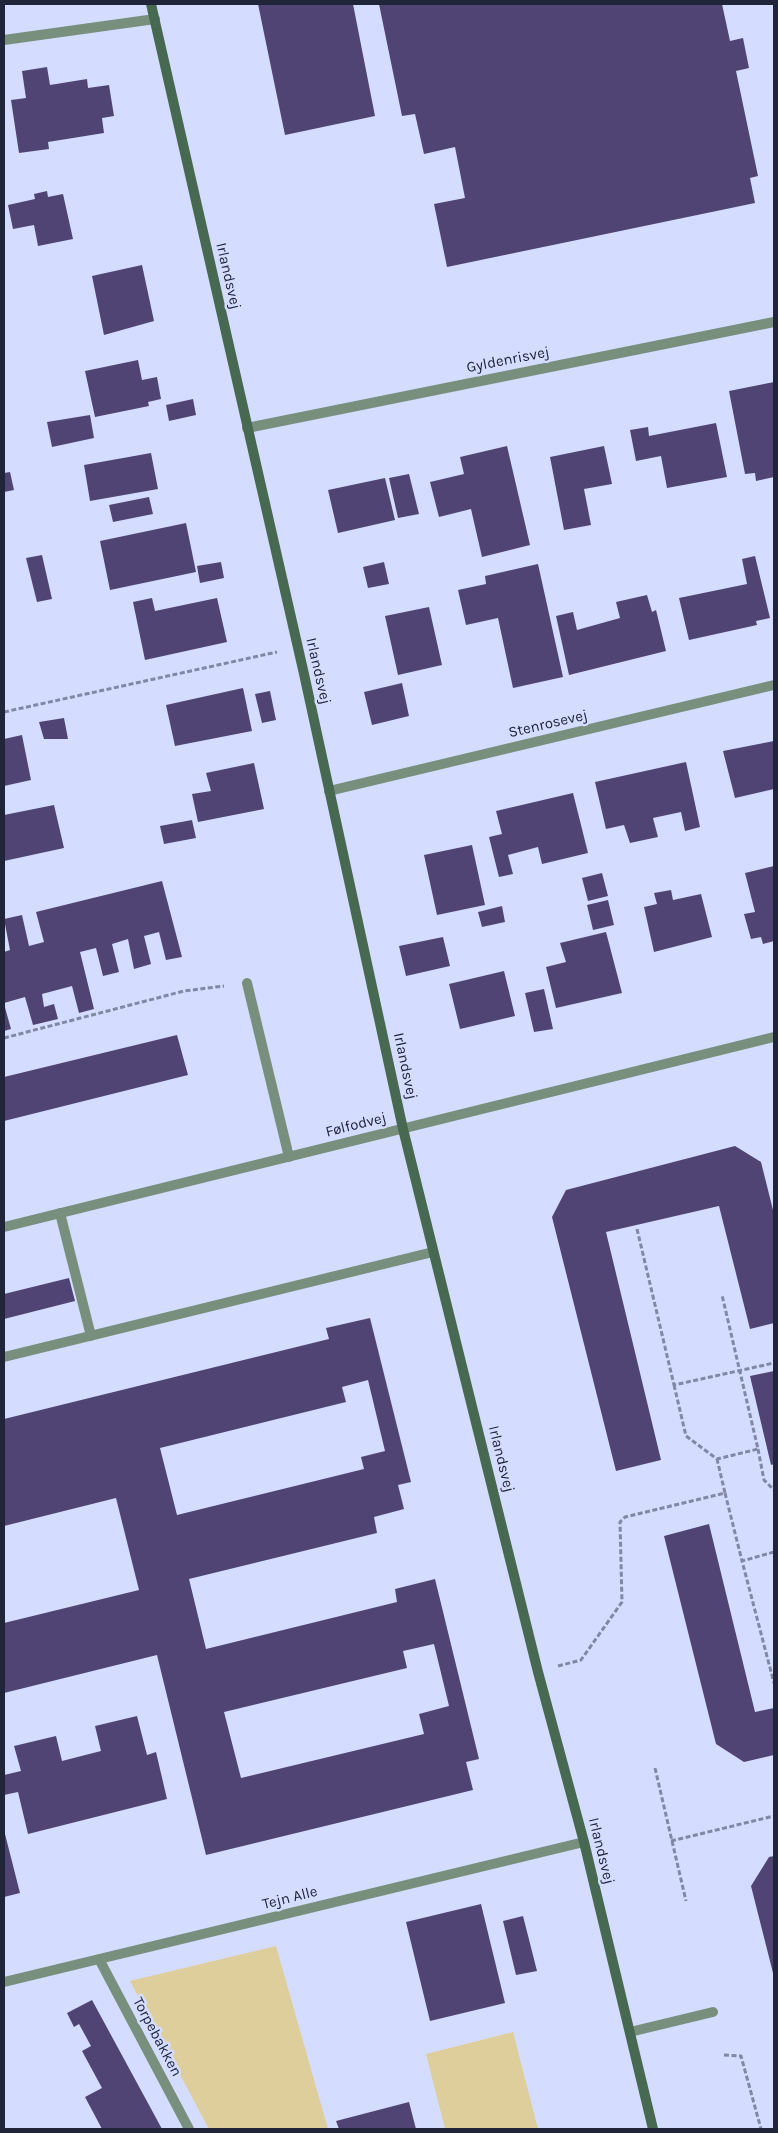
<!DOCTYPE html>
<html>
<head>
<meta charset="utf-8">
<style>
  body { margin:0 }
  #map { position:relative; width:778px; height:2133px; overflow:hidden; background:#d4ddff; font-family:Karla,sans-serif }
  canvas { display:block }
  .frame { position:absolute; inset:0; border:5px solid #20253a; pointer-events:none }
</style>
</head>
<body>
<div id="map">
<canvas width="778" height="2133"></canvas>
<div class="frame"></div>
</div>
<script>
const context = document.querySelector('canvas').getContext('2d');
context.lineJoin = 'round';
function fillPath(path, color) { context.fillStyle = color; context.fill(path, 'evenodd'); }
const toPath = rows => new Path2D(rows.map(r => 'M' + r).join(''));
function trace(path, color, width, dash) { context.strokeStyle = color; context.lineWidth = width; context.lineCap = dash ? 'butt' : 'round'; context.setLineDash(dash || []); context.stroke(path); }
function drawText(font, color, halo, rows, align = 'center') {
  context.font = font + ' Karla,sans-serif'; context.lineWidth = 5; context.setLineDash([]); context.textBaseline = 'middle'; context.strokeStyle = halo; context.fillStyle = color; for (const [text, x, y, turn = 0] of rows) {
    context.save(); context.translate(x, y); context.rotate((+turn || 0) * Math.PI / 180); context.textAlign = isNaN(turn) ? turn : align; if (halo) context.strokeText(text, 0, 0); context.fillText(text, 0, 0); context.restore();
  }
}
const green = toPath([
  [276,1946,328,2129,209,2129,130,1981],
  [513,2032,538,2129,445,2129,426,2054]
]);
const building = toPath([
  [258,4,353,4,375,116,285,135],
  [379,4,722,4,730,41,743,38,749,68,736,71,758,176,750,178,755,203,447,267,434,204,465,198,455,147,424,154,415,114,402,116],
  [47,67,50,85,87,79,88,88,109,85,114,116,102,118,104,133,48,142,49,149,19,153,11,100,26,98,22,71],
  [47,191,48,197,63,194,73,239,38,246,34,225,13,229,8,205,35,199,34,194],
  [142,265,154,321,104,335,92,276],
  [138,360,142,380,157,377,161,399,148,402,149,406,95,417,85,371],
  [774,382,774,477,756,481,755,473,745,474,729,391],
  [193,399,196,415,169,421,166,405],
  [90,415,94,438,52,447,47,422],
  [716,423,727,477,667,488,661,456,636,461,630,430,648,427,649,436],
  [507,446,530,545,482,557,471,509,439,517,430,482,464,474,460,457],
  [604,446,612,484,584,489,591,525,564,530,550,457],
  [151,453,158,489,90,501,84,465],
  [10,472,14,490,4,492,4,473],
  [409,474,419,514,398,518,389,478],
  [385,478,395,520,338,533,328,490],
  [149,497,153,514,113,522,109,505],
  [186,523,196,572,110,590,100,541],
  [42,555,52,599,37,602,26,558],
  [755,556,770,618,756,621,757,625,689,640,679,598,747,584,742,559],
  [221,562,224,578,200,583,197,566],
  [384,562,389,584,368,588,363,567],
  [538,564,563,677,513,688,498,618,466,625,458,590,486,584,485,576],
  [647,595,652,612,656,610,666,651,569,675,556,616,573,612,577,630,620,618,616,602],
  [152,598,155,611,217,598,227,642,145,660,133,602],
  [429,607,442,665,398,675,385,616],
  [402,683,409,716,372,725,364,692],
  [243,688,252,731,175,746,166,705],
  [270,691,276,720,262,723,255,694],
  [64,718,68,739,44,739,39,722],
  [22,735,31,780,4,786,4,739],
  [774,741,774,789,735,798,723,751],
  [686,762,700,827,685,831,681,812,653,818,658,837,630,843,624,825,606,829,595,782],
  [254,763,264,809,198,822,192,794,211,791,206,773],
  [573,793,588,853,542,864,538,847,508,855,513,874,499,877,489,837,502,834,496,811],
  [54,805,64,848,4,861,4,815],
  [192,820,196,838,164,844,160,826],
  [472,845,485,905,437,915,424,855],
  [774,866,774,941,763,944,761,937,751,939,744,914,755,912,745,873],
  [602,873,608,896,588,901,582,878],
  [162,881,182,957,166,960,159,932,144,936,151,964,134,969,128,939,112,944,119,972,103,976,96,948,80,952,94,1009,79,1013,72,986,42,994,44,1007,54,1004,58,1019,33,1025,25,997,4,1003,4,952,10,950,4,919,22,915,29,946,44,942,36,912],
  [671,890,673,900,701,894,712,937,654,952,644,907,657,904,654,893],
  [608,900,614,925,593,930,587,905],
  [502,906,505,922,482,927,478,912],
  [606,932,622,993,556,1008,546,967,566,962,560,943],
  [443,937,450,966,406,976,399,946],
  [504,971,515,1016,460,1029,449,984],
  [544,989,553,1029,534,1032,525,993],
  [4,1004,11,1029,4,1031],
  [177,1035,188,1075,4,1121,4,1077],
  [735,1146,761,1162,774,1214,774,1323,750,1329,719,1206,606,1232,661,1460,616,1471,552,1217,566,1190],
  [69,1278,75,1301,4,1319,4,1294],
  [370,1318,411,1482,398,1485,404,1509,374,1517,377,1533,189,1579,206,1649,397,1602,395,1589,435,1579,479,1759,466,1762,473,1790,206,1855,157,1655,4,1693,4,1623,139,1590,116,1498,4,1526,4,1419,329,1339,326,1328],
  [368,1380,385,1451,361,1457,364,1469,177,1515,160,1448,346,1402,342,1387],
  [434,1644,449,1706,419,1714,424,1734,241,1778,224,1712,407,1668,403,1651],
  [774,1371,774,1464,771,1465,750,1376],
  [709,1524,755,1712,774,1708,774,1755,744,1762,716,1744,664,1536],
  [137,1716,147,1755,156,1752,167,1799,28,1834,18,1792,4,1795,4,1775,21,1771,14,1746,56,1736,62,1761,101,1751,95,1726],
  [4,1830,20,1893,4,1897],
  [774,1856,774,1977,751,1886,769,1857],
  [481,1904,505,2003,430,2021,406,1922],
  [523,1916,537,1971,516,1975,503,1921],
  [92,2000,162,2129,102,2129,85,2097,102,2088,82,2051,91,2046,79,2024,74,2027,67,2013],
  [409,2102,416,2129,339,2129,336,2121]
]);
const path = toPath([
  [4,712,277,652],
  [4,1038,184,991,224,986],
  [637,1229,674,1385,774,1363],
  [674,1385,686,1436,717,1459,758,1449,722,1295],
  [758,1449,764,1480,774,1490],
  [725,1493,742,1561],
  [774,1552,742,1561,774,1683],
  [558,1666,581,1660,622,1602,620,1522,625,1517,725,1493,717,1459],
  [655,1768,686,1901],
  [671,1841,774,1816],
  [724,2055,741,2056,761,2129]
]);
const lane = toPath([
  [247,983,289,1157],
  [60,1213,91,1336],
  [4,1357,433,1252],
  [630,2032,713,2012]
]);
const street = toPath([
  [4,40,155,19],
  [247,428,774,322],
  [329,791,774,685],
  [4,1227,774,1037],
  [99,1959,189,2129],
  [4,1982,584,1842]
]);
const secondary = toPath([
  [151,4,304,674,403,1129,538,1672,584,1842,653,2129]
]);
const streetNames = [
  ["Irlandsvej",228,276,77],
  ["Gyldenrisvej",508,360,-11],
  ["Irlandsvej",318,671,77],
  ["Stenrosevej",548,724,-13],
  ["Irlandsvej",405,1066,78],
  ["Følfodvej",356,1125,-14],
  ["Irlandsvej",501,1459,76],
  ["Irlandsvej",601,1851,76],
  ["Tejn Alle",290,1898,-14],
  ["Torpebakken",157,2037,62]
];
fillPath(green, '#ddce9c');
fillPath(building, '#504475');
trace(path, '#8188a4', 3, [5, 2.5]);
trace(lane, '#788f7e', 10);
trace(street, '#788f7e', 10);
trace(secondary, '#476951', 10);
drawText('15px', '#20253a', '#d4ddff', streetNames);
</script>
</body>
</html>
